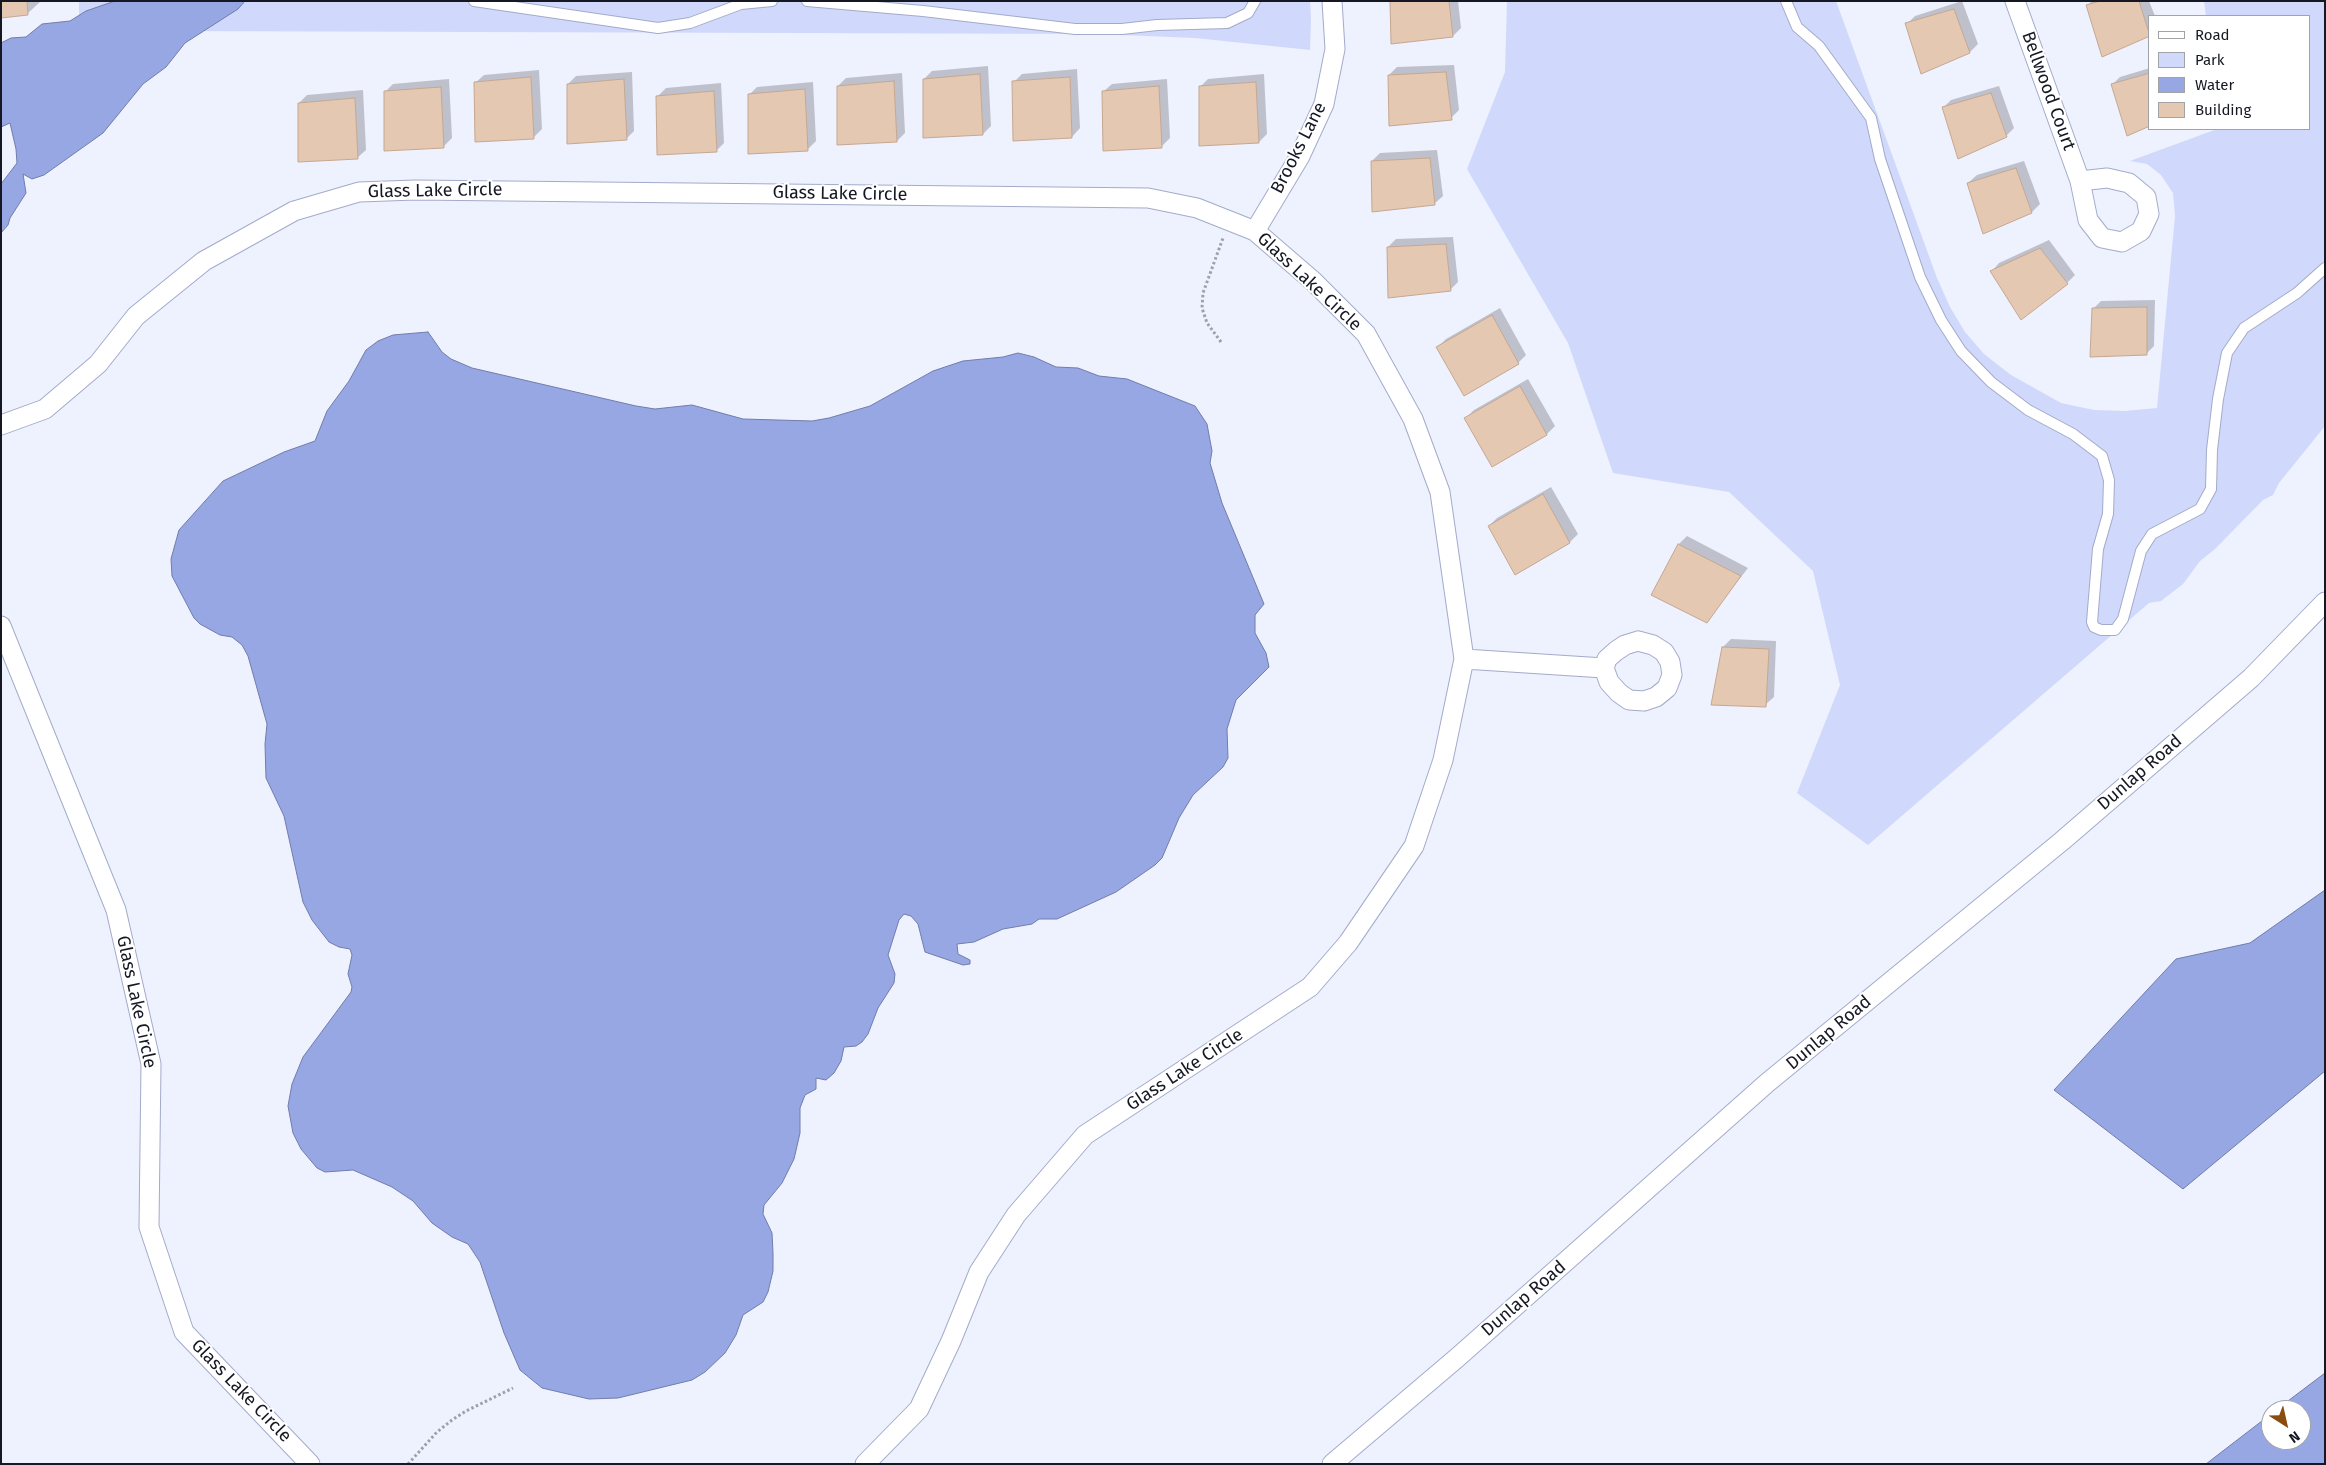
<!DOCTYPE html>
<html>
<head>
<meta charset="utf-8">
<style>
  body { margin:0 }
  #map { position:relative; width:2326px; height:1465px; overflow:hidden; background:#eef1fe; font-family:"Fira Sans",sans-serif }
  canvas { display:block }
  .frame { position:absolute; inset:0; border:2px solid #151823; pointer-events:none }
  .legend { position:absolute; left:2148px; top:15px; width:162px; height:115px; box-sizing:border-box; background:#fff; border:1px solid #a1a3a7; margin:0; padding:6px 9px; list-style:none; font-size:15px; color:#151823 }
  .legend li { display:flex; align-items:center; gap:10px; height:25px }
  .legend b { width:25px; border:1px solid #a1a3a7 }
  .north { position:absolute; left:2261px; top:1400px; width:50px; height:50px; box-sizing:border-box; background:#fff; border:1px solid #a1a3a7; border-radius:50%; rotate:145deg; font-size:14px; font-weight:700; line-height:20px; text-align:center; color:#151823 }
  .north::after { content:''; display:block; margin:auto; width:18px; height:22px; background:#8a4d0f; clip-path:polygon(50% 0,100% 100%,50% 72%,0 100%) }
</style>
</head>
<body>
<div id="map">
<canvas width="2326" height="1465"></canvas>
<div class="frame"></div>
<ul class="legend">
<li><b style="height:6px;background:#fff"></b>Road</li>
<li><b style="height:14px;background:#d0d9fb"></b>Park</li>
<li><b style="height:14px;background:#97a7e4"></b>Water</li>
<li><b style="height:14px;background:#e5c8b2"></b>Building</li>
</ul>
<div class="north">N</div>
</div>
<script>
const context = document.querySelector('canvas').getContext('2d');
context.lineJoin = 'round';
function fillPath(path, color) { context.fillStyle = color; context.fill(path, 'evenodd'); }
const toPath = rows => new Path2D(rows.map(r => 'M' + r).join(''));
function trace(path, color, width, dash) { context.strokeStyle = color; context.lineWidth = width; context.lineCap = dash ? 'butt' : 'round'; context.setLineDash(dash || []); context.stroke(path); }
function drawText(font, color, halo, rows, align = 'center') {
  context.font = font + ' "Fira Sans",sans-serif'; context.lineWidth = 4; context.setLineDash([]); context.textBaseline = 'middle'; context.strokeStyle = halo; context.fillStyle = color; for (const [text, x, y, turn = 0] of rows) {
    context.save(); context.translate(x, y); context.rotate((+turn || 0) * Math.PI / 180); context.textAlign = isNaN(turn) ? turn : align; if (halo) context.strokeText(text, 0, 0); context.fillText(text, 0, 0); context.restore();
  }
}
const green = toPath([
  [79,1,1310,1,1311,18,1310,50,1195,38,1098,34,163,31,79,18],
  [1507,1,1836,1,1937,278,1950,307,1965,332,1984,354,2011,375,2061,403,2094,410,2125,411,2157,408,2175,216,2173,193,2161,175,2147,164,2130,161,2217,129,2310,129,2310,16,2206,16,2204,1,2325,1,2325,426,2279,483,2273,495,2263,500,2215,549,2200,561,2183,584,2161,601,2149,603,1868,845,1797,793,1840,685,1813,571,1729,492,1613,473,1568,343,1467,169,1505,72]
]);
const water = toPath([
  [115,1,245,1,238,9,185,43,166,67,143,84,103,133,44,175,32,179,23,174,26,193,10,218,8,225,1,233,1,184,17,163,16,149,10,123,1,127,1,43,11,38,26,37,42,24,70,21,86,11,115,1],
  [428,332,442,352,451,359,472,368,636,406,655,409,692,405,743,419,812,421,829,418,870,406,933,371,963,361,1003,357,1018,353,1034,357,1056,367,1078,368,1099,376,1127,379,1195,406,1207,424,1212,451,1210,463,1222,503,1264,604,1255,615,1255,633,1266,653,1269,667,1236,700,1227,729,1228,758,1223,767,1193,795,1179,818,1162,858,1155,865,1116,892,1057,919,1039,919,1032,924,1003,929,974,942,957,944,958,954,970,960,970,964,963,965,925,952,918,924,911,916,904,914,899,920,888,955,895,974,894,983,878,1008,868,1034,862,1042,856,1046,844,1047,841,1061,834,1073,826,1080,816,1078,816,1089,805,1095,800,1108,800,1133,794,1159,782,1183,764,1205,763,1214,772,1233,773,1253,773,1271,768,1292,763,1302,743,1315,736,1335,725,1353,705,1372,692,1380,618,1398,589,1399,542,1388,520,1370,504,1333,480,1262,468,1244,452,1237,432,1223,413,1201,392,1187,353,1170,325,1172,317,1168,301,1149,293,1133,288,1106,292,1084,303,1057,351,992,352,987,348,974,352,955,350,949,339,947,329,942,312,920,303,902,284,816,266,778,265,744,267,724,248,656,242,645,232,637,220,635,200,624,194,618,172,576,171,559,179,530,223,481,284,452,315,441,327,411,349,381,366,350,378,341,393,335,428,332],
  [2325,890,2325,1071,2183,1189,2054,1090,2176,959,2250,943,2325,890],
  [2325,1373,2325,1464,2206,1464,2271,1414,2271,1440,2301,1440,2301,1410,2276,1410,2325,1373]
]);
const shadow = toPath([
  [1,1,39,1,40,2,27,14],
  [1391,1,1458,1,1461,28,1453,36],
  [1962,1,1978,44,1970,52,1922,73,1907,24,1915,16],
  [2092,1,2149,1,2155,16,2150,16,2150,35,2103,55,2087,6],
  [1454,65,1459,110,1451,118,1389,75,1397,67],
  [988,66,991,126,983,134,924,79,932,71],
  [2150,68,2150,124,2112,85,2120,77],
  [1077,69,1080,128,1072,137,1014,82,1022,74],
  [539,70,542,129,534,137,475,83,484,75],
  [632,72,634,131,626,139,568,84,576,76],
  [902,73,905,133,897,141,838,86,846,78],
  [1264,74,1267,134,1259,142,1200,87,1208,79],
  [449,79,452,138,444,146,385,92,393,84],
  [1167,79,1170,138,1162,146,1103,92,1112,84],
  [813,82,816,141,808,149,749,95,757,87],
  [721,83,724,143,716,151,658,96,666,88],
  [1999,86,2014,128,2006,136,1943,108,1951,100],
  [363,90,366,150,357,158,299,103,307,95],
  [1437,150,1443,196,1434,204,1372,161,1380,153],
  [2024,161,2040,204,2032,212,1968,183,1977,175],
  [1453,237,1458,282,1450,290,1388,247,1396,239],
  [2049,240,2075,275,2067,283,1992,271,1999,263],
  [2155,300,2154,346,2146,354,2093,309,2101,301],
  [1500,308,1526,355,1518,363,1438,347,1446,339],
  [1528,379,1555,426,1547,434,1492,465,1466,418,1474,410],
  [1551,487,1578,534,1570,542,1515,573,1489,526,1497,518],
  [1687,536,1748,568,1707,621,1679,544],
  [1731,639,1776,641,1774,697,1765,705,1723,647]
]);
const building = toPath([
  [1,1,27,1,28,15,1,18,1,1],
  [1390,1,1449,1,1453,37,1391,44,1390,1],
  [2100,1,2139,1,2150,36,2102,57,2086,5,2100,1],
  [1954,9,1970,53,1921,74,1905,23,1954,9],
  [1446,72,1452,120,1389,126,1388,75,1446,72],
  [2150,73,2150,126,2127,136,2111,84,2150,73],
  [980,74,983,135,923,138,923,79,980,74],
  [531,77,534,139,475,142,474,82,531,77],
  [1070,77,1072,138,1013,141,1012,81,1070,77],
  [624,79,627,140,567,144,567,84,624,79],
  [894,81,897,142,837,145,837,86,894,81],
  [1256,82,1259,143,1199,146,1199,86,1256,82],
  [1159,86,1162,148,1103,151,1102,91,1159,86],
  [441,87,444,148,384,151,384,91,441,87],
  [805,89,808,151,748,154,748,94,805,89],
  [714,91,717,152,657,155,656,96,714,91],
  [1991,93,2007,137,1958,159,1942,107,1991,93],
  [355,98,358,159,298,162,298,103,355,98],
  [1430,158,1435,205,1372,212,1371,161,1430,158],
  [2016,168,2032,213,1983,234,1967,183,2016,168],
  [1446,244,1451,291,1388,298,1387,247,1446,244],
  [2040,248,2068,284,2021,320,1990,271,2040,248],
  [2147,307,2147,355,2090,357,2092,308,2147,307],
  [1492,315,1519,364,1464,396,1436,347,1492,315],
  [1520,386,1547,435,1492,467,1464,418,1520,386],
  [1543,494,1570,543,1515,575,1488,526,1543,494],
  [1678,544,1741,576,1707,623,1651,595,1678,544],
  [1722,647,1769,649,1766,707,1711,705,1722,647]
]);
const path = toPath([
  [1221,342,1207,323,1202,308,1203,293,1223,238],
  [408,1464,437,1432,452,1420,466,1411,513,1388]
]);
const service = toPath([
  [474,1,658,28,690,23,741,4,772,1],
  [807,1,923,11,1075,29,1122,29,1157,25,1227,23,1248,13,1255,1],
  [1786,1,1797,27,1819,46,1871,118,1880,159,1920,277,1941,320,1961,351,1991,382,2028,410,2073,434,2102,456,2109,480,2108,514,2098,549,2092,622,2094,627,2101,630,2115,630,2123,619,2141,551,2152,534,2200,509,2211,489,2212,450,2218,399,2227,353,2244,328,2297,293,2325,268]
]);
const minor = toPath([
  [2015,1,2080,181,2088,220,2102,238,2122,242,2141,231,2149,214,2146,197,2129,183,2107,178,2080,181],
  [1255,231,1300,156,1324,104,1335,49,1332,1],
  [1,425,45,409,98,364,136,316,204,261,294,211,359,192,415,190,1148,198,1197,208,1255,231,1313,281,1366,334,1413,419,1440,492,1464,659,1443,760,1414,846,1348,943,1310,987,1085,1135,1016,1215,979,1272,951,1341,919,1409,865,1464],
  [1,626,116,910,151,1064,149,1227,184,1332,310,1464],
  [1638,641,1653,645,1664,652,1670,662,1672,675,1667,688,1656,697,1644,701,1629,700,1619,693,1609,682,1604,668,1607,659,1616,651,1625,645,1638,641],
  [1464,659,1604,668],
  [1332,1464,1458,1357,1767,1083,2062,841,2251,678,2325,602]
]);
const streetNames = [
  ["Bellwood Court",2048,91,70],
  ["Brooks Lane",1299,148,-63],
  ["Glass Lake Circle",435,191,-1],
  ["Glass Lake Circle",840,194,1],
  ["Glass Lake Circle",1309,282,43],
  ["Dunlap Road",2140,773,-41],
  ["Glass Lake Circle",136,1002,78],
  ["Dunlap Road",1829,1033,-40],
  ["Glass Lake Circle",1185,1070,-33],
  ["Dunlap Road",1524,1299,-41],
  ["Glass Lake Circle",241,1391,46]
];
fillPath(green, '#d0d9fb');
fillPath(water, '#97a7e4');
trace(water, '#707caa', 1);
fillPath(shadow, '#0003');
fillPath(building, '#e5c8b2');
trace(building, '#c4a792', 1);
trace(service, '#a3abca', 12);
trace(minor, '#a3abca', 21);
trace(path, '#9da0ac', 3, [2.5, 2.5]);
trace(service, '#fff', 10);
trace(minor, '#fff', 19);
drawText('18px', '#151823', '#fff', streetNames);
</script>
</body>
</html>
